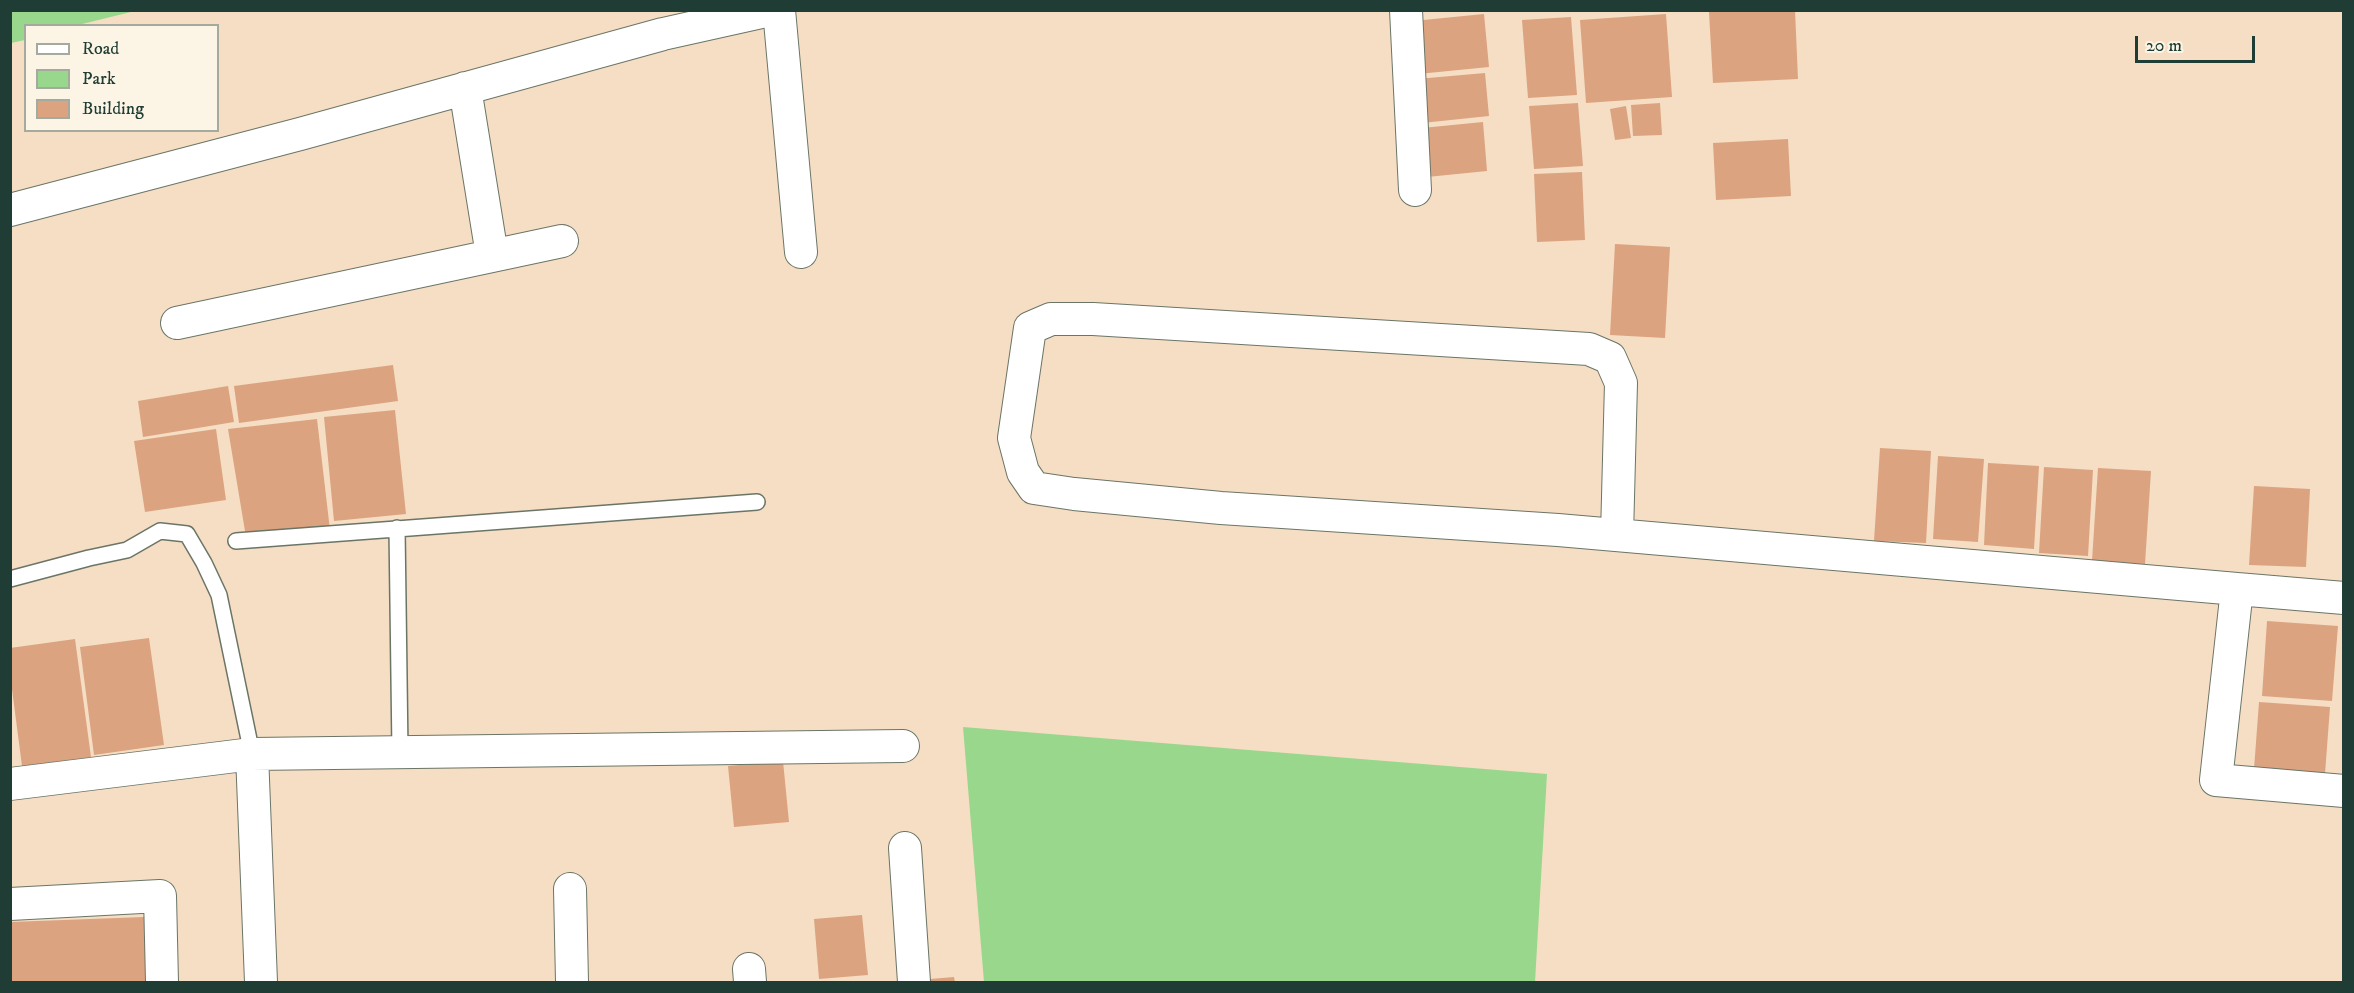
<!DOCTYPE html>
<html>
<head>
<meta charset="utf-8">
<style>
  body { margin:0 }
  #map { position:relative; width:2354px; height:993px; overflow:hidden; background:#f5dec3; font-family:"IM FELL DW Pica",serif }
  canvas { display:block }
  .frame { position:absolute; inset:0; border:12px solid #1f3d34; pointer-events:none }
  .legend { position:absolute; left:24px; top:24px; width:195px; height:108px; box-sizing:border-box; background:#fcf5e5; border:2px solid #a4ab9e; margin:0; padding:8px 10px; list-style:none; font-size:18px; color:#1f3d34 }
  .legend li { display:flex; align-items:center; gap:12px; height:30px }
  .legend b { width:30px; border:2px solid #a4ab9e }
  .scale { position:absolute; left:2135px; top:36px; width:120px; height:27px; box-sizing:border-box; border:3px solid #1f3d34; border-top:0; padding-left:8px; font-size:18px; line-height:21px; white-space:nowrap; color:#1f3d34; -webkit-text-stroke:4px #fcf5e5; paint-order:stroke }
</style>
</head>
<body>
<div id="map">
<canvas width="2354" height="993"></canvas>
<div class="frame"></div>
<ul class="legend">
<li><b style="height:8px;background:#fff"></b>Road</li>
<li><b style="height:16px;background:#99d78d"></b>Park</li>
<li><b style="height:16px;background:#dca380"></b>Building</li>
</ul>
<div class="scale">20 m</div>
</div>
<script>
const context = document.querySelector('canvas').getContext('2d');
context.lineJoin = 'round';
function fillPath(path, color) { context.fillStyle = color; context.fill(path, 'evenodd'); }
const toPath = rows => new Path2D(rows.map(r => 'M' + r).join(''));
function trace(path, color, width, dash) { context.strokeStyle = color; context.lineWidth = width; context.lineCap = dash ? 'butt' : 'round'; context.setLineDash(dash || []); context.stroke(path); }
const green = toPath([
  [11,10,135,10,135,11,78,25,26,26,25,40,11,43],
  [963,727,1547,774,1535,982,984,982]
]);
const building = toPath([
  [1730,10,1795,10,1798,79,1713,83,1709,12],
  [1484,14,1489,67,1418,74,1413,21],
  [1666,14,1672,97,1586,103,1580,20],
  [1571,17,1577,95,1528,98,1522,20],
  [1485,73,1489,116,1422,123,1417,79],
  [1578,103,1583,166,1534,169,1529,106],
  [1660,103,1662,135,1633,136,1631,105],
  [1626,106,1631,138,1615,140,1610,109],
  [1483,122,1487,171,1427,177,1422,128],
  [1788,139,1791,196,1716,200,1713,143],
  [1582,172,1585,240,1537,242,1534,174],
  [1615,244,1670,247,1665,338,1610,335],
  [393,365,398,401,239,423,234,386],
  [228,386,234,422,143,437,138,401],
  [395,410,406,514,334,521,324,417],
  [317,419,330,530,246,537,228,429],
  [216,429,226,500,145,512,134,441],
  [1880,448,1931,451,1926,543,1874,541],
  [1938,456,1984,459,1978,542,1933,539],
  [1988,463,2039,466,2034,549,1984,545],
  [2044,467,2093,470,2088,556,2039,553],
  [2098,468,2151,471,2145,564,2092,561],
  [2254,486,2310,489,2306,567,2249,565],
  [2267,621,2338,626,2332,701,2262,696],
  [149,638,164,745,94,755,80,647],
  [75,639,91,757,22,766,10,674,10,648],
  [2259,702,2330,707,2325,774,2254,769],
  [783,761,789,822,734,827,728,766],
  [862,915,868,975,819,979,814,919],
  [144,917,147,982,10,982,10,922],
  [954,977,955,982,919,982,918,980]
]);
const service = toPath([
  [397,528,400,752],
  [236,541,757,502],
  [10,579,89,558,127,550,160,531,187,534,204,563,219,595,252,754]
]);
const minor = toPath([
  [779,10,801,252],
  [1406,10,1415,190],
  [465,88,492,255],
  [10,210,300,134,663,34,771,10],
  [177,323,562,241],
  [1617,535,1621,383,1610,358,1589,349,1093,319,1051,319,1030,328,1014,438,1023,472,1034,488,1074,494,1221,508,1558,530,2237,589,2344,598],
  [2237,589,2216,780,2344,791],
  [252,754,261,982],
  [10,784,252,754,903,746],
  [905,848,914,982],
  [570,889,572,982],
  [10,904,160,896,162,982],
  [749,969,750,982]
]);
fillPath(green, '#99d78d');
fillPath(building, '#dca380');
trace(service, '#6a7566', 18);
trace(minor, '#6a7566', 34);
trace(service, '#fff', 15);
trace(minor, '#fff', 32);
</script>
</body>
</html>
